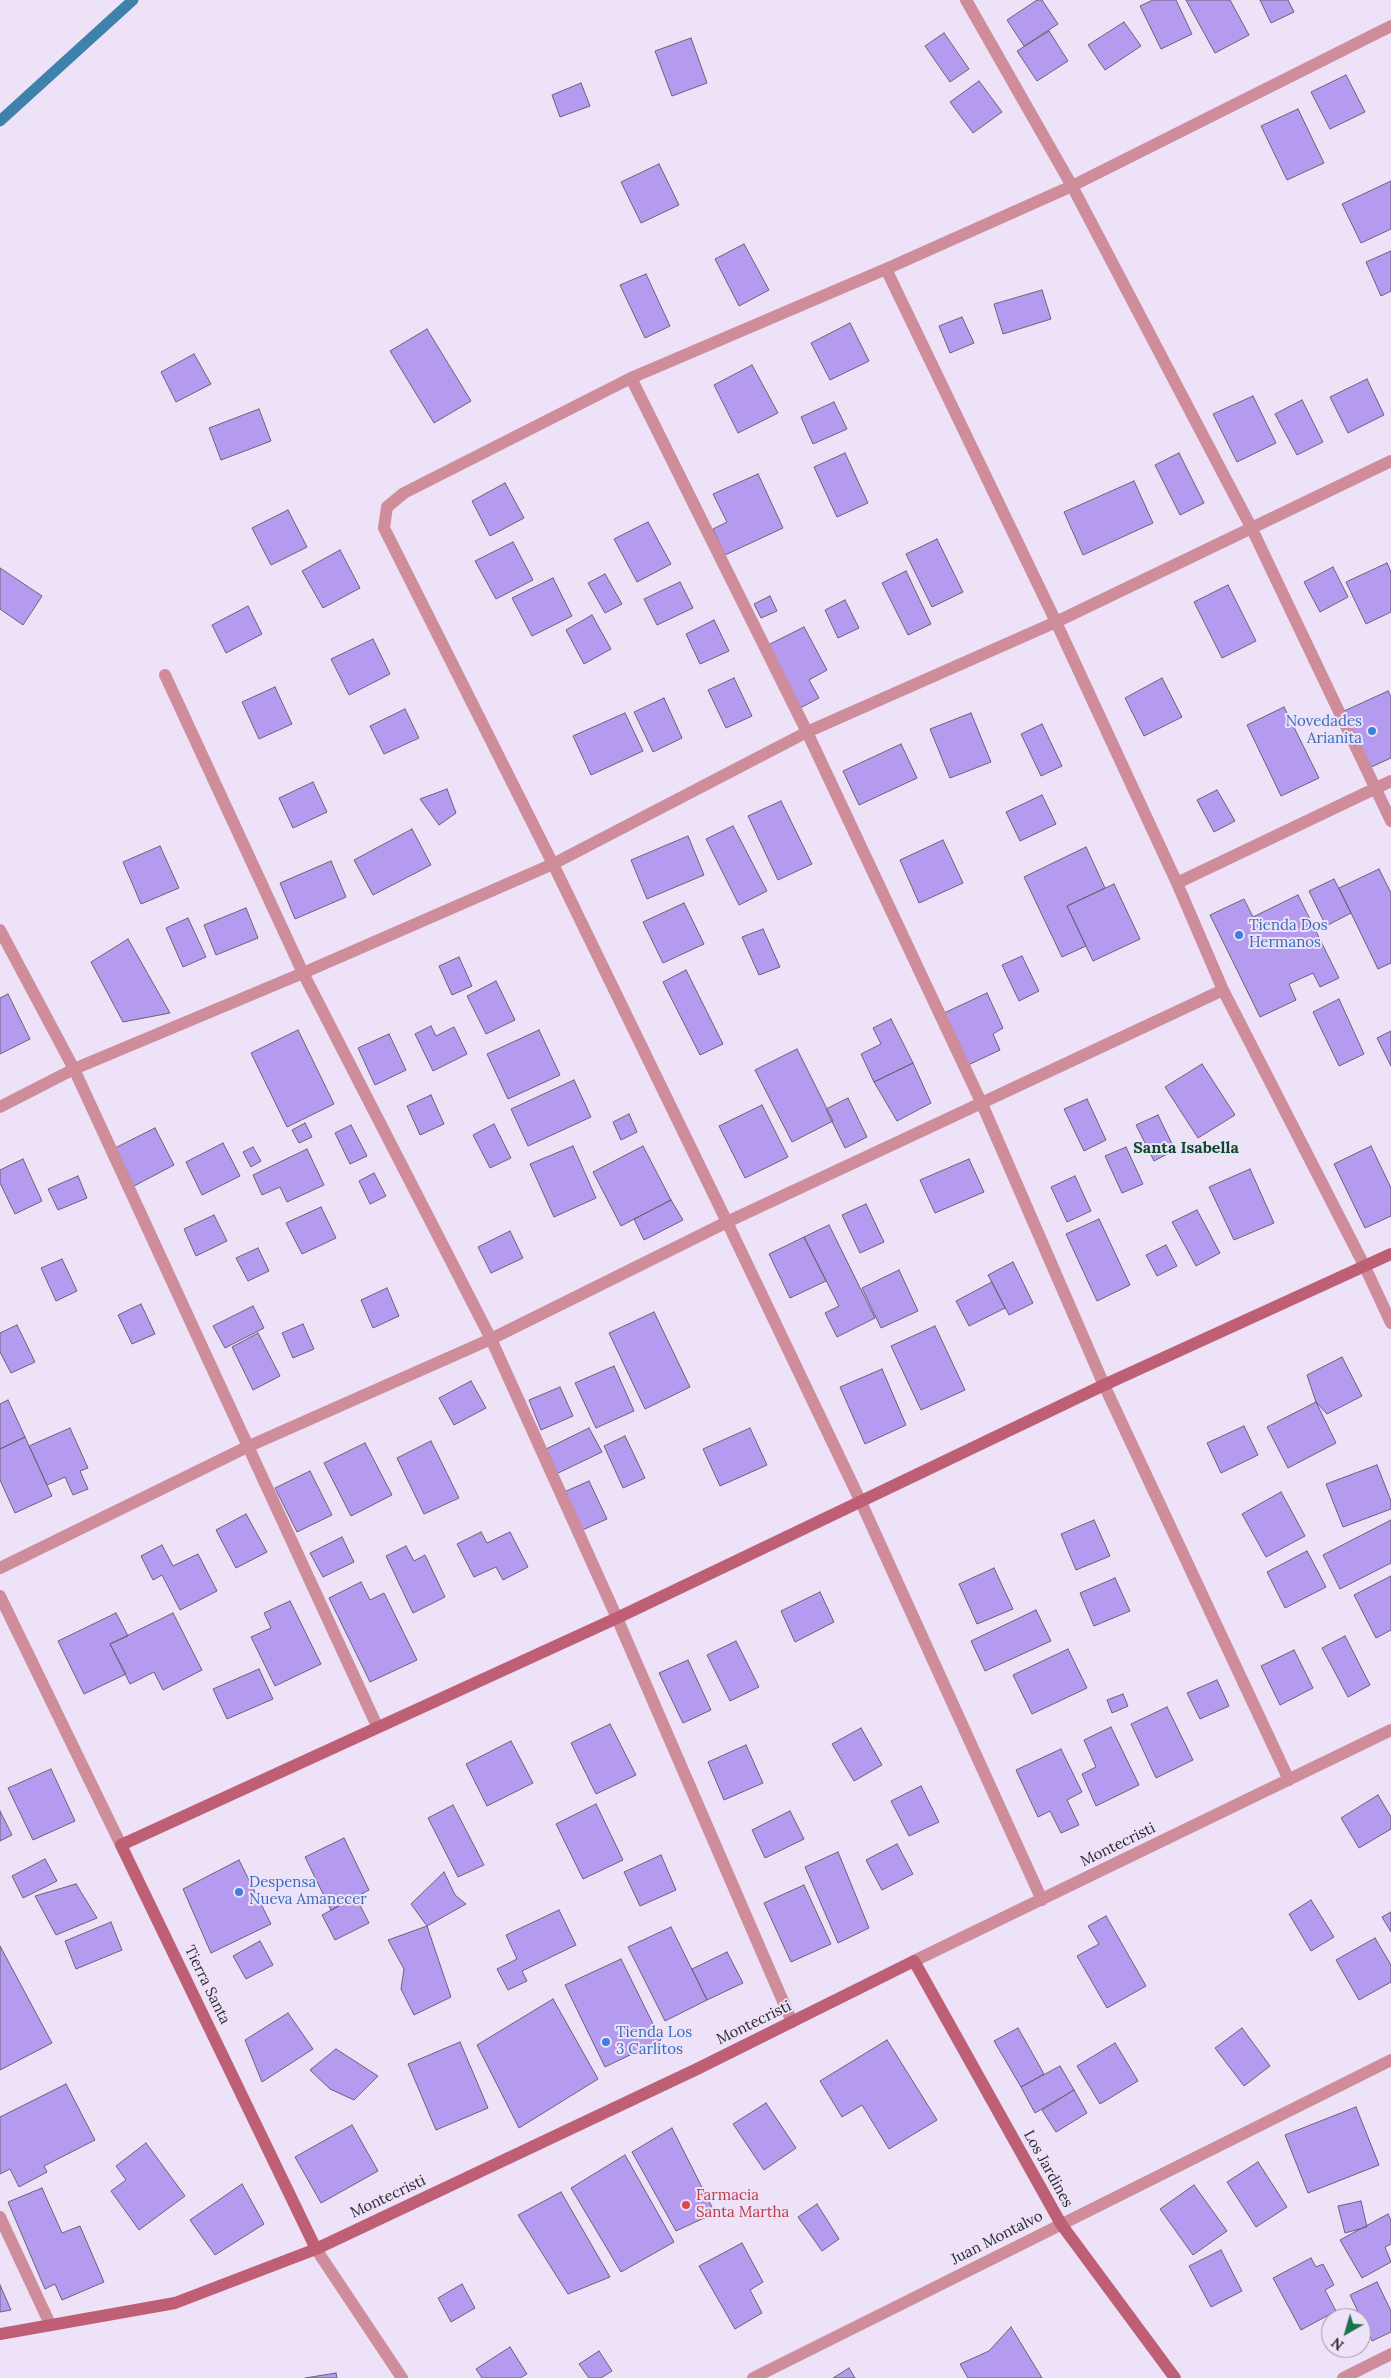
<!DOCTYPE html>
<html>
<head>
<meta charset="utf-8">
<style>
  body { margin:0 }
  #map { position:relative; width:1391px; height:2378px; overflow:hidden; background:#ede2f7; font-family:Lora,serif }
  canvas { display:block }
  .north { position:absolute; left:1321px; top:2308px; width:50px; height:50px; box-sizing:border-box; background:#ede2f7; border:1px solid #a098a8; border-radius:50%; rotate:218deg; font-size:14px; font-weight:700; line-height:20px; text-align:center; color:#2d2931 }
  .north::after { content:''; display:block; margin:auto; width:18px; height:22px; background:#19754a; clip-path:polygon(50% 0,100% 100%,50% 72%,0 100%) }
</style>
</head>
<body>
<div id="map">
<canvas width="1391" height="2378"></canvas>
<div class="north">N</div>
</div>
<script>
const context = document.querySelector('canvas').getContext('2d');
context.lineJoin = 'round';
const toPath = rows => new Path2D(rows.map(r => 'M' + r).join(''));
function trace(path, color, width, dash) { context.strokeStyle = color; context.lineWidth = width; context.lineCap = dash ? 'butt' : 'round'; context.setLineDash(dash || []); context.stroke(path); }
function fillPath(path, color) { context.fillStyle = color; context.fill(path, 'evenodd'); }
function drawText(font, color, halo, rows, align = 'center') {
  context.font = font + ' Lora,serif'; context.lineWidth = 4; context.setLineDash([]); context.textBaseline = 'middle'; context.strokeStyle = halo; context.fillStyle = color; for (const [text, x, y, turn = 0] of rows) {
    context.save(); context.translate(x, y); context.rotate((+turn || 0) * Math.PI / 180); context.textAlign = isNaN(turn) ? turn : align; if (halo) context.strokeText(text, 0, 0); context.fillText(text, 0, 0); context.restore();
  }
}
const stream = toPath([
  [0,121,133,0]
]);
const building = toPath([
  [1037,0,1042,0,1058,24,1024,46,1007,20,1037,0],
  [1153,0,1176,0,1192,34,1161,49,1140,6,1153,0],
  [1186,0,1230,0,1249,35,1215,53,1186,0],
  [1260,0,1288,0,1294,12,1271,23,1260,0],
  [1124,22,1141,46,1105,70,1088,45,1124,22],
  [1049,31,1068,61,1037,81,1017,51,1049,31],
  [944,33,969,69,950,82,925,46,944,33],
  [691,38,707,83,672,96,655,51,691,38],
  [1346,75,1365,112,1330,129,1311,92,1346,75],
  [979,81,1002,112,973,133,950,102,979,81],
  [581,83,590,106,560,117,552,95,581,83],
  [1298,109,1324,163,1287,180,1261,126,1298,109],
  [659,164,679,205,641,223,621,182,659,164],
  [1391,181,1391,229,1361,243,1342,204,1391,181],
  [744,244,769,290,739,306,715,259,744,244],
  [1391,251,1391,291,1381,296,1366,262,1391,251],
  [646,274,670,326,645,338,620,285,646,274],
  [1042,290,1051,319,1003,334,994,304,1042,290],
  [962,317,974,343,950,353,939,326,962,317],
  [850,323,869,361,830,380,811,343,850,323],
  [427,329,471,401,434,423,390,351,427,329],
  [194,354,211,384,176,402,161,372,194,354],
  [752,365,778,413,738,433,714,385,752,365],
  [1367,379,1384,415,1348,433,1330,397,1367,379],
  [1253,396,1276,443,1237,462,1213,414,1253,396],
  [1302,400,1323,442,1297,455,1275,414,1302,400],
  [834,402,847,429,813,444,801,417,834,402],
  [259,409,271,441,221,460,209,428,259,409],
  [845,453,868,503,837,517,814,467,845,453],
  [1179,453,1204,503,1180,515,1155,465,1179,453],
  [758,474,783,528,725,555,713,529,727,522,713,494,758,474],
  [1134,481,1153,523,1083,555,1064,512,1134,481],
  [505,483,524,518,490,536,472,501,505,483],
  [288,510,307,547,271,565,252,528,288,510],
  [648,522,671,564,637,582,614,539,648,522],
  [937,539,963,592,932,607,906,554,937,539],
  [513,542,533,580,496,599,475,561,513,542],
  [340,550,360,588,323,608,302,571,340,550],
  [1387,563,1391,572,1391,612,1366,624,1346,582,1387,563],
  [1333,567,1348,597,1320,612,1304,582,1333,567],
  [0,568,42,596,23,625,0,609,0,568],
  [906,571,931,624,908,635,882,583,906,571],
  [605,574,622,604,605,613,588,583,605,574],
  [553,578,572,616,532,636,512,598,553,578],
  [680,582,693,608,657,625,644,599,680,582],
  [1228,585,1256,641,1222,658,1194,602,1228,585],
  [770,596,777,611,761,618,754,604,770,596],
  [845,600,859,628,838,638,825,610,845,600],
  [248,606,262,634,226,653,212,625,248,606],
  [592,615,611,649,584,664,566,630,592,615],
  [714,620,729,651,700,664,686,634,714,620],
  [804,627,827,670,809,680,819,698,800,708,768,645,804,627],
  [373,639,390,674,349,695,331,659,373,639],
  [734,678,752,716,726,728,708,690,734,678],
  [1162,678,1182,717,1144,736,1125,698,1162,678],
  [275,687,292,724,259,739,242,702,275,687],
  [1388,691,1391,697,1391,758,1369,768,1342,712,1388,691],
  [664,698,682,738,653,752,634,712,664,698],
  [1284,707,1319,778,1281,796,1247,725,1284,707],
  [405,709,419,738,384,754,370,726,405,709],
  [625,713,643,751,591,775,573,736,625,713],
  [971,713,991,762,950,778,930,729,971,713],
  [1042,724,1062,766,1041,776,1021,734,1042,724],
  [901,744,917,778,859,805,843,771,901,744],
  [313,782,327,812,293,828,279,798,313,782],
  [447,789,456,813,439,825,420,799,447,789],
  [1217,790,1235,821,1214,832,1197,800,1217,790],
  [1042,795,1056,824,1020,841,1006,812,1042,795],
  [781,801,812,864,778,880,748,816,781,801],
  [733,826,767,891,739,905,706,839,733,826],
  [412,829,431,865,373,895,354,860,412,829],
  [688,836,704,875,647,899,631,860,688,836],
  [943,840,963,883,919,903,900,860,943,840],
  [160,846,179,888,141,904,123,862,160,846],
  [1086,847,1105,888,1067,906,1086,946,1062,957,1024,877,1086,847],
  [331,861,346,897,295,919,280,883,331,861],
  [1379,869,1391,893,1391,963,1378,969,1339,888,1379,869],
  [1334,879,1351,913,1326,926,1309,891,1334,879],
  [1114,884,1140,939,1093,961,1067,906,1114,884],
  [1298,895,1339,978,1320,987,1313,973,1289,984,1296,1000,1260,1017,1210,915,1244,899,1253,917,1298,895],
  [684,903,704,944,663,963,643,922,684,903],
  [246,908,258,938,216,955,204,925,246,908],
  [188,918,206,957,183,967,166,928,188,918],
  [763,929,780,967,759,975,742,937,763,929],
  [128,939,170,1013,123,1022,91,962,128,939],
  [1022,956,1039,991,1019,1001,1002,965,1022,956],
  [459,957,472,986,452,995,439,966,459,957],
  [686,970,723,1044,700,1055,663,982,686,970],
  [496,981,515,1020,486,1034,467,996,496,981],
  [987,993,1003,1028,993,1034,1000,1050,966,1066,942,1014,987,993],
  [8,994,30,1039,0,1054,0,998,8,994],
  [1339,999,1364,1054,1339,1066,1313,1012,1339,999],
  [891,1019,913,1063,874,1082,861,1054,881,1044,873,1028,891,1019],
  [431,1026,436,1036,454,1027,467,1054,433,1071,415,1034,431,1026],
  [298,1030,334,1104,287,1127,251,1053,298,1030],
  [539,1030,560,1075,508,1099,487,1054,539,1030],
  [1391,1031,1391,1066,1377,1038,1391,1031],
  [389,1034,406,1070,375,1085,358,1048,389,1034],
  [797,1049,833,1121,792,1142,755,1070,797,1049],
  [913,1063,931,1103,897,1121,874,1082,913,1063],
  [1202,1064,1235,1115,1198,1138,1165,1087,1202,1064],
  [574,1080,591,1117,528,1146,511,1109,574,1080],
  [431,1095,444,1124,420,1135,407,1106,431,1095],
  [848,1098,867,1137,845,1148,826,1109,848,1098],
  [1087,1099,1106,1140,1084,1151,1064,1109,1087,1099],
  [762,1105,788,1157,745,1178,719,1126,762,1105],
  [629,1114,637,1132,621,1140,613,1122,629,1114],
  [1158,1115,1175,1150,1154,1161,1136,1125,1158,1115],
  [305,1123,312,1137,299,1143,292,1130,305,1123],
  [494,1124,511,1158,490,1168,473,1135,494,1124],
  [351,1125,367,1156,350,1164,335,1133,351,1125],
  [155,1128,174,1165,134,1186,115,1148,155,1128],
  [223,1143,240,1176,202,1195,186,1162,223,1143],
  [573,1146,596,1198,554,1217,530,1164,573,1146],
  [643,1146,671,1200,621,1226,593,1172,643,1146],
  [1371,1146,1391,1188,1391,1216,1365,1228,1334,1164,1371,1146],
  [253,1147,261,1161,251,1167,243,1152,253,1147],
  [1126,1147,1143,1184,1122,1193,1105,1156,1126,1147],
  [307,1149,324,1185,287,1202,280,1187,262,1195,253,1175,307,1149],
  [23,1159,42,1201,15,1214,0,1183,0,1170,23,1159],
  [969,1159,984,1192,935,1213,920,1180,969,1159],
  [1250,1169,1274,1223,1234,1240,1209,1187,1250,1169],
  [374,1173,386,1196,370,1204,359,1181,374,1173],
  [78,1176,87,1198,58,1210,48,1189,78,1176],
  [1075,1176,1091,1211,1067,1222,1051,1187,1075,1176],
  [671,1200,683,1220,644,1240,634,1219,671,1200],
  [866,1204,884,1242,860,1253,842,1215,866,1204],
  [321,1207,336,1238,302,1254,286,1223,321,1207],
  [1197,1210,1220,1253,1196,1266,1172,1222,1197,1210],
  [214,1215,227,1241,196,1256,184,1229,214,1215],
  [1099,1219,1130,1285,1097,1301,1066,1234,1099,1219],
  [829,1225,875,1318,837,1337,825,1313,839,1306,804,1237,829,1225],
  [510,1231,523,1258,491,1273,478,1247,510,1231],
  [804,1237,826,1281,790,1298,769,1254,804,1237],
  [1166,1245,1177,1266,1157,1276,1146,1255,1166,1245],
  [258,1248,269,1271,248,1281,236,1258,258,1248],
  [62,1259,77,1291,56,1301,41,1268,62,1259],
  [1013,1262,1033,1303,1009,1315,988,1275,1013,1262],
  [899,1270,918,1311,881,1328,862,1288,899,1270],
  [992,1282,1005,1308,969,1326,956,1301,992,1282],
  [387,1288,399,1316,373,1328,361,1300,387,1288],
  [141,1304,155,1334,132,1344,118,1315,141,1304],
  [253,1306,264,1328,225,1348,213,1326,253,1306],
  [654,1312,690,1387,645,1409,609,1333,654,1312],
  [303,1324,314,1349,293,1358,282,1333,303,1324],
  [17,1325,35,1362,11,1373,0,1352,0,1333,17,1325],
  [935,1326,965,1390,921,1410,891,1346,935,1326],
  [258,1333,280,1376,253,1390,232,1347,258,1333],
  [1342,1357,1362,1396,1327,1414,1316,1402,1307,1375,1342,1357],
  [614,1366,634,1411,596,1428,575,1383,614,1366],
  [882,1369,906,1425,865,1444,840,1387,882,1369],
  [471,1381,486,1408,454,1425,439,1398,471,1381],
  [560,1387,573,1416,541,1430,529,1400,560,1387],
  [8,1400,25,1437,0,1449,0,1404,8,1400],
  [1316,1402,1336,1443,1288,1468,1267,1427,1316,1402],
  [1244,1426,1258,1455,1221,1473,1207,1443,1244,1426],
  [70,1428,88,1468,80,1471,88,1489,73,1495,65,1477,47,1485,29,1446,70,1428],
  [589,1428,602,1452,554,1475,542,1451,589,1428],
  [750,1428,767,1465,720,1486,703,1449,750,1428],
  [625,1436,645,1478,623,1488,604,1446,625,1436],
  [25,1437,52,1496,15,1513,0,1480,0,1449,25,1437],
  [431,1441,459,1498,424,1514,397,1458,431,1441],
  [365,1443,392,1495,351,1516,324,1463,365,1443],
  [1377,1465,1391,1501,1391,1509,1343,1527,1326,1484,1377,1465],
  [310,1471,332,1515,297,1532,275,1488,310,1471],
  [589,1481,607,1519,580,1531,562,1493,589,1481],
  [1281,1492,1305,1536,1266,1557,1242,1514,1281,1492],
  [246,1514,267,1552,236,1568,216,1530,246,1514],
  [1094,1520,1110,1556,1076,1570,1061,1534,1094,1520],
  [1391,1520,1391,1563,1340,1589,1323,1555,1391,1520],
  [481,1532,487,1543,510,1532,528,1567,503,1580,496,1567,474,1577,457,1544,481,1532],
  [342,1537,354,1562,323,1577,310,1553,342,1537],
  [162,1545,173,1566,198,1554,217,1591,180,1610,162,1575,153,1580,141,1556,162,1545],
  [406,1546,414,1561,425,1555,445,1597,413,1613,386,1556,406,1546],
  [1307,1551,1326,1587,1285,1608,1267,1572,1307,1551],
  [994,1568,1013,1609,977,1624,959,1584,994,1568],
  [1391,1576,1391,1630,1376,1638,1354,1595,1391,1576],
  [1115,1578,1130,1611,1094,1626,1080,1593,1115,1578],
  [361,1582,370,1600,384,1593,417,1660,370,1682,329,1598,361,1582],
  [820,1592,834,1622,795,1642,781,1611,820,1592],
  [290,1601,321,1664,275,1686,251,1637,271,1628,264,1613,290,1601],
  [1036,1610,1051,1641,985,1671,971,1641,1036,1610],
  [116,1613,128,1636,110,1644,126,1674,84,1694,58,1641,116,1613],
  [173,1613,202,1670,163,1690,154,1672,130,1684,110,1644,173,1613],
  [1345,1636,1370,1685,1348,1697,1322,1648,1345,1636],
  [736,1641,759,1687,730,1701,707,1655,736,1641],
  [1068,1649,1087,1688,1032,1714,1013,1675,1068,1649],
  [1294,1650,1313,1688,1280,1705,1261,1666,1294,1650],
  [688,1660,711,1710,683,1723,659,1673,688,1660],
  [259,1669,273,1699,227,1719,213,1689,259,1669],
  [1217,1680,1229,1706,1200,1719,1187,1693,1217,1680],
  [1123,1694,1128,1706,1112,1713,1107,1700,1123,1694],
  [1167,1707,1193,1760,1156,1778,1131,1724,1167,1707],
  [610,1724,636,1775,596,1794,571,1743,610,1724],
  [1111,1727,1139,1785,1096,1806,1082,1774,1096,1767,1084,1740,1111,1727],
  [861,1728,882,1765,854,1781,832,1744,861,1728],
  [511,1741,533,1783,487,1806,466,1764,511,1741],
  [746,1745,763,1783,724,1800,708,1762,746,1745],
  [1061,1749,1082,1792,1067,1800,1079,1825,1061,1833,1050,1811,1038,1817,1016,1770,1061,1749],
  [51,1769,75,1821,33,1840,8,1788,51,1769],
  [921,1786,939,1822,909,1836,891,1801,921,1786],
  [1378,1795,1391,1817,1391,1829,1359,1848,1341,1818,1378,1795],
  [596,1804,623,1860,583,1879,556,1824,596,1804],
  [453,1805,484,1865,458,1877,428,1818,453,1805],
  [0,1811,12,1835,0,1841,0,1811],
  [790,1811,804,1839,765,1858,752,1830,790,1811],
  [344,1838,369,1890,331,1910,305,1857,344,1838],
  [897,1844,913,1874,882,1890,866,1860,897,1844],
  [838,1852,869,1928,838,1943,805,1867,838,1852],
  [661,1855,676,1890,640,1906,624,1872,661,1855],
  [45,1859,57,1881,23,1898,12,1876,45,1859],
  [239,1860,271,1924,211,1953,183,1889,239,1860],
  [444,1872,455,1895,466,1904,427,1926,411,1904,444,1872],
  [76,1884,97,1918,56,1935,35,1896,76,1884],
  [804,1885,831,1944,791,1962,764,1903,804,1885],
  [356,1897,369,1923,335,1940,322,1915,356,1897],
  [1311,1900,1334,1937,1311,1951,1289,1914,1311,1900],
  [559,1910,576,1945,522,1971,527,1981,508,1990,497,1969,517,1959,506,1935,559,1910],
  [1391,1912,1391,1932,1382,1917,1391,1912],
  [1106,1916,1146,1986,1107,2008,1077,1956,1099,1944,1088,1926,1106,1916],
  [111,1922,122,1950,76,1969,65,1941,111,1922],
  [427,1926,451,1997,414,2015,401,1989,404,1969,388,1940,427,1926],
  [671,1927,707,2000,665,2021,628,1947,671,1927],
  [1375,1938,1391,1965,1391,1982,1359,2000,1336,1960,1375,1938],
  [260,1941,273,1965,246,1979,233,1956,260,1941],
  [0,1946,52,2043,0,2070,0,1946],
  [727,1952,743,1983,707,2000,692,1969,727,1952],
  [621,1959,661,2040,605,2067,565,1985,621,1959],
  [553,1999,598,2079,519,2128,477,2045,553,1999],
  [288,2013,313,2049,262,2082,245,2040,288,2013],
  [1018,2028,1044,2074,1021,2087,994,2041,1018,2028],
  [1242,2028,1270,2066,1244,2086,1215,2048,1242,2028],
  [887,2040,937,2120,889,2149,862,2105,842,2117,820,2081,887,2040],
  [460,2042,488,2108,436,2130,408,2064,460,2042],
  [1115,2043,1138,2081,1100,2104,1077,2066,1115,2043],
  [336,2049,378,2076,354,2100,330,2089,310,2070,336,2049],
  [1060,2066,1074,2090,1035,2113,1021,2087,1060,2066],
  [66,2084,95,2140,44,2166,47,2172,19,2187,10,2169,0,2174,0,2117,66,2084],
  [1074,2090,1087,2113,1056,2132,1042,2110,1074,2090],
  [766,2103,796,2148,764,2170,733,2124,766,2103],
  [1356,2107,1379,2165,1308,2193,1285,2135,1356,2107],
  [352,2125,378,2171,321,2203,295,2157,352,2125],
  [672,2128,715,2213,676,2231,632,2152,672,2128],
  [146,2143,185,2196,139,2230,111,2191,126,2180,116,2166,146,2143],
  [625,2155,674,2242,621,2272,571,2188,625,2155],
  [1258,2162,1287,2207,1256,2227,1227,2182,1258,2162],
  [242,2184,264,2224,215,2255,190,2220,242,2184],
  [1194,2185,1227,2231,1193,2255,1160,2209,1194,2185],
  [42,2188,62,2233,80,2226,104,2282,62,2300,55,2284,45,2289,8,2202,42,2188],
  [561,2192,610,2277,568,2294,518,2215,561,2192],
  [1361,2201,1367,2227,1345,2233,1338,2206,1361,2201],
  [817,2204,839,2239,822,2251,798,2217,817,2204],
  [1388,2214,1391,2220,1391,2244,1385,2247,1391,2262,1362,2278,1340,2240,1388,2214],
  [742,2243,763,2282,750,2290,762,2313,735,2329,699,2266,742,2243],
  [1221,2250,1242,2291,1211,2307,1189,2266,1221,2250],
  [1311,2258,1316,2267,1323,2264,1334,2285,1325,2290,1336,2311,1301,2330,1273,2278,1311,2258],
  [1377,2282,1391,2311,1391,2332,1372,2341,1350,2295,1377,2282],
  [462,2284,475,2308,451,2322,438,2298,462,2284],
  [0,2285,11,2310,0,2312,0,2285],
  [1011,2327,1042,2378,968,2378,960,2364,989,2351,1011,2327],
  [510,2347,527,2374,520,2378,482,2378,476,2369,510,2347],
  [599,2351,612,2371,601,2378,589,2378,579,2364,599,2351],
  [849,2368,855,2378,833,2378,849,2368],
  [336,2373,337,2378,305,2378,336,2373]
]);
const street = toPath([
  [966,0,1072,186,1251,527,1391,821],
  [886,269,1056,622,1177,883,1223,990,1365,1267,1391,1323],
  [631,378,807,732,982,1104,1104,1385,1289,1780],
  [165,675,303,973,491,1339,617,1618,792,2022],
  [1177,883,1391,781],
  [0,930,74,1069,377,1726],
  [0,1107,74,1069,303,973,553,864,807,732,1056,622,1391,461],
  [0,1568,247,1447,491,1339,727,1222,1223,990],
  [0,1596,121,1845],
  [1042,1900,860,1500,727,1222,553,864,384,528,387,507,404,493,631,378,886,269,1072,186,1391,26],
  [914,1961,1391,1730],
  [0,2217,50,2324],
  [316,2249,402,2378],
  [753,2378,1391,2060],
  [1343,2378,1391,2354]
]);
const secondary = toPath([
  [316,2249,121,1845,617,1618,1104,1385,1391,1254],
  [0,2334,175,2303,316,2249,697,2069,914,1961,1061,2224,1175,2378]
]);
const markers = [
  [1372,731,5,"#3f7fe0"],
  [1239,935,5,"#3f7fe0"],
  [239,1892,5,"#3f7fe0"],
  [606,2042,5,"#3f7fe0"],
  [686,2205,5,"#e0444e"]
];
const shopNames = [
  ["Novedades",1362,722,"right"],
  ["Arianita",1362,739,"right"],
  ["Tienda Dos",1249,926],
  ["Hermanos",1249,943],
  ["Despensa",249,1883],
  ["Nueva Amanecer",249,1900],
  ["Tienda Los",616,2033],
  ["3 Carlitos",616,2050]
];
const streetNames = [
  ["Montecristi",1118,1845,-26],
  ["Tierra Santa",207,1985,64],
  ["Montecristi",754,2023,-26],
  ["Los Jardines",1048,2169,61],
  ["Montecristi",388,2197,-25],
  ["Juan Montalvo",997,2238,-27]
];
const healthNames = [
  ["Farmacia",696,2196],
  ["Santa Martha",696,2213]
];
const neighbourhoodNames = [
  ["Santa Isabella",1186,1148]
];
trace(stream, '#3e81ab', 11);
fillPath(building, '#b49bf0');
trace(building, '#686376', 1);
trace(street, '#cf8d9b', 12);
trace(secondary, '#be5f76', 12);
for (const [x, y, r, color] of markers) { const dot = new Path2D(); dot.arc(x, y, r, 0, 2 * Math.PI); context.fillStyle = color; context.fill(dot); trace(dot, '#ede2f7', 2); }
drawText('15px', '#366cbe', '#ede2f7', shopNames, 'left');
drawText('15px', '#2d2931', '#ede2f7', streetNames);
drawText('15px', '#be3a42', '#ede2f7', healthNames, 'left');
drawText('bold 16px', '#0b4b2d', '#ede2f7', neighbourhoodNames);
</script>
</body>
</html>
